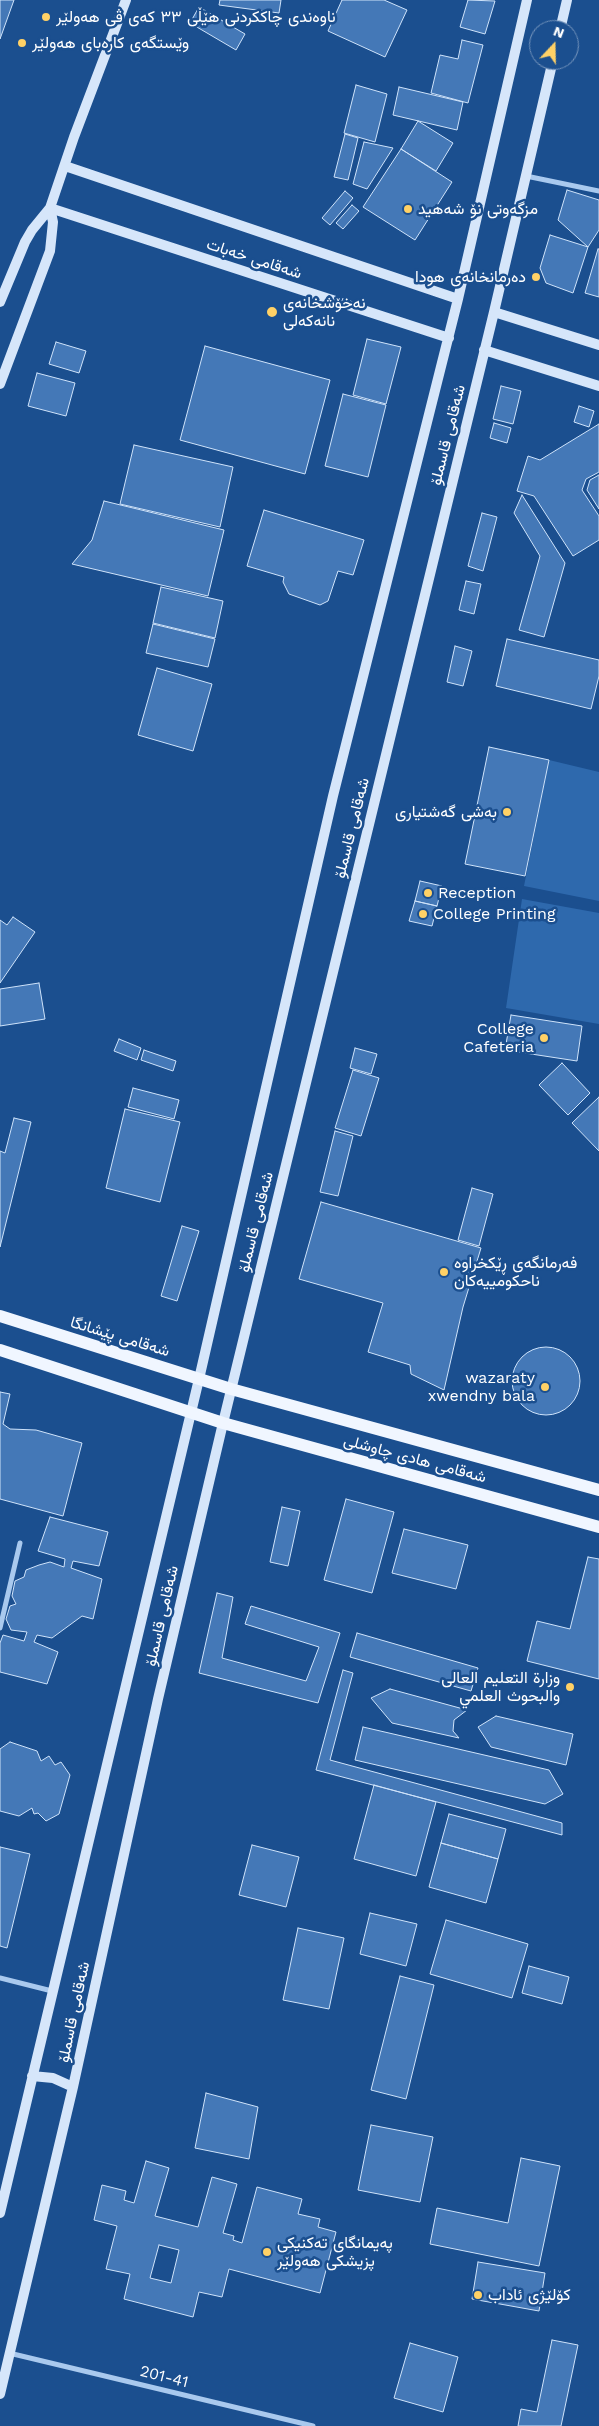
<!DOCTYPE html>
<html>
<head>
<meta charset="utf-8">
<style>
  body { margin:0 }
  #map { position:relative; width:599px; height:2426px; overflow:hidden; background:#1b4f8f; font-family:"Work Sans",sans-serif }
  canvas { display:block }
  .north { position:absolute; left:529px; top:20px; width:50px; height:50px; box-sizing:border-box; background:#1b4f8f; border:1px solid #7695bc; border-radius:50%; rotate:21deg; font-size:14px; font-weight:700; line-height:20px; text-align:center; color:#fff }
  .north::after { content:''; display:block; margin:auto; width:18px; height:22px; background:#ffd166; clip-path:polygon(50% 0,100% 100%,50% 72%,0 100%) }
</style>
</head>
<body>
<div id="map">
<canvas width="599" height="2426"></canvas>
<div class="north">N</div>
</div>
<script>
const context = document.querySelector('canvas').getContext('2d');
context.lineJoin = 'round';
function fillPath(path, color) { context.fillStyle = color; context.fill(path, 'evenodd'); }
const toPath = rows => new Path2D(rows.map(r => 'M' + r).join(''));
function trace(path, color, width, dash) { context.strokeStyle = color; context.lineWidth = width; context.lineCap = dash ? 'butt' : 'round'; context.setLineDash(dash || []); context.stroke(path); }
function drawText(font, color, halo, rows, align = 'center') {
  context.font = font + ' "Work Sans",Vazirmatn,sans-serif'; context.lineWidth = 5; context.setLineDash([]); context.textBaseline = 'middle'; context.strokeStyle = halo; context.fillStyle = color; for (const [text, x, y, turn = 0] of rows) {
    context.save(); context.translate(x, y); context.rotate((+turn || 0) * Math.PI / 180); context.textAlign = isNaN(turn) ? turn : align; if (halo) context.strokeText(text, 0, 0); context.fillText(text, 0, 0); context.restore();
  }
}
const green = toPath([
  [549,760,599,772,599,901,524,886],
  [522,899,599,913,599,1024,506,1008]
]);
const building = toPath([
  [0,0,14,0,0,39,0,0],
  [220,0,281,0,279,13,219,5,220,0],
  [342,0,384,0,407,10,385,57,328,31,342,0],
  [468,0,495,1,485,34,460,27,468,0],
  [199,7,245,34,236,50,190,23,199,7],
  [462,40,483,45,468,103,431,93,440,55,458,59,462,40],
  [356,85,387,94,375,142,344,133,356,85],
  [399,87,463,102,457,130,393,115,399,87],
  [418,121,453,143,436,171,401,149,418,121],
  [345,134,358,138,348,180,334,177,345,134],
  [364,142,393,148,367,189,353,184,364,142],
  [401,149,452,182,415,240,363,207,401,149],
  [567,190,599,200,599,230,588,247,558,220,567,190],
  [345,191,353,198,330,225,322,218,345,191],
  [352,205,359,211,343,229,336,223,352,205],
  [550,235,588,247,573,293,546,283,540,268,550,235],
  [598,249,599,249,599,297,585,293,598,249],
  [367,339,401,347,386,404,353,395,367,339],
  [56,342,86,351,79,373,49,364,56,342],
  [205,346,330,380,305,474,180,440,205,346],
  [37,373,75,383,66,416,28,406,37,373],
  [501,386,521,391,513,424,493,419,501,386],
  [343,394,386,405,368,477,325,466,343,394],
  [579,406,594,411,589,427,574,422,579,406],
  [494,423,511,428,507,443,490,438,494,423],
  [599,424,599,472,586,479,582,490,599,516,599,540,573,556,534,496,517,491,528,456,540,460,599,424],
  [134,445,233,467,220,527,120,504,134,445],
  [599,475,599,509,587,490,590,480,599,475],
  [522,495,565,563,544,637,519,630,540,556,514,513,522,495],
  [104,501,224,530,208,596,72,564,92,540,104,501],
  [264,510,364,540,353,575,338,571,328,601,320,605,289,594,283,582,284,577,247,566,264,510],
  [482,513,497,517,483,571,468,566,482,513],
  [466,581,481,584,474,614,459,610,466,581],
  [161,587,223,601,215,638,153,623,161,587],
  [153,624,215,639,208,667,146,653,153,624],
  [507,639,599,660,599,676,591,709,496,686,507,639],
  [455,646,472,651,463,686,447,682,455,646],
  [157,668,212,684,193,751,138,735,157,668],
  [489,747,549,760,525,876,465,864,489,747],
  [420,881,442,886,437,906,415,901,420,881],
  [415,901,437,906,432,926,409,921,415,901],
  [13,917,35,932,0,983,0,920,7,925,13,917],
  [39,983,45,1019,0,1026,0,989,39,983],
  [511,1015,582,1026,577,1061,505,1050,511,1015],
  [119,1039,141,1048,137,1060,114,1051,119,1039],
  [355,1048,377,1054,371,1074,350,1068,355,1048],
  [144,1050,176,1061,173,1071,141,1060,144,1050],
  [562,1063,590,1093,568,1115,539,1085,562,1063],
  [353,1070,379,1078,361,1136,335,1128,353,1070],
  [133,1088,179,1100,174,1119,128,1107,133,1088],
  [599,1097,599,1151,572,1123,599,1097],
  [125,1109,180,1122,160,1202,106,1188,125,1109],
  [14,1118,31,1122,0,1247,0,1151,5,1153,14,1118],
  [335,1131,353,1136,338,1196,320,1192,335,1131],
  [472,1188,493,1194,479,1246,458,1240,472,1188],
  [321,1202,481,1248,463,1307,444,1390,411,1374,410,1365,368,1352,383,1303,299,1279,321,1202],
  [182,1226,199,1231,177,1301,161,1296,182,1226],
  '512 1381a34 34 0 1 1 68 0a34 34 0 1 1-68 0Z',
  [0,1392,10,1394,3,1424,10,1429,36,1430,82,1443,63,1516,0,1499,0,1392],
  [346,1499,394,1512,372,1593,324,1580,346,1499],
  [282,1507,300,1511,288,1566,270,1562,282,1507],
  [50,1517,108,1532,99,1566,73,1561,71,1568,102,1579,93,1619,82,1616,52,1638,37,1635,34,1642,58,1652,47,1684,0,1672,0,1643,3,1635,24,1641,27,1632,11,1630,6,1619,10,1606,16,1604,12,1596,15,1581,24,1577,26,1570,39,1565,50,1562,64,1567,65,1559,38,1551,50,1517],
  [404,1529,468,1545,456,1589,392,1573,404,1529],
  [588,1557,599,1559,599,1679,527,1661,537,1621,570,1629,588,1557],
  [217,1593,233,1597,222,1658,306,1681,319,1647,245,1624,251,1606,340,1633,318,1703,199,1673,217,1593],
  [357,1633,478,1668,471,1691,350,1657,357,1633],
  [343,1670,353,1673,330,1760,562,1823,562,1835,316,1770,343,1670],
  [390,1689,467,1710,454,1720,453,1731,459,1738,392,1723,371,1698,390,1689],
  [496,1716,573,1734,566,1765,491,1747,478,1727,496,1716],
  [363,1727,549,1770,563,1794,545,1804,355,1760,363,1727],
  [10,1742,37,1751,41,1761,49,1756,55,1765,61,1762,70,1775,59,1814,46,1821,38,1813,34,1814,32,1808,19,1816,0,1811,0,1749,10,1742],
  [374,1785,436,1802,416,1876,354,1859,374,1785],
  [449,1814,506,1829,498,1859,441,1843,449,1814],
  [441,1843,498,1859,486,1903,429,1887,441,1843],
  [252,1845,299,1857,286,1907,239,1895,252,1845],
  [0,1847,30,1854,7,1948,0,1946,0,1847],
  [370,1913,417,1924,406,1966,360,1954,370,1913],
  [446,1920,528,1944,512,1998,430,1974,446,1920],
  [298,1928,344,1938,329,2009,283,2000,298,1928],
  [529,1966,569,1977,562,2004,522,1993,529,1966],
  [400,1976,434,1985,406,2099,371,2090,400,1976],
  [206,2093,258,2107,249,2159,195,2148,206,2093],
  [371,2125,433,2137,420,2202,358,2190,371,2125],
  [521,2158,560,2166,539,2266,430,2244,437,2208,508,2223,521,2158],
  [146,2161,169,2168,155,2216,198,2227,212,2177,237,2184,223,2233,234,2236,233,2240,242,2243,257,2187,302,2199,298,2214,320,2219,318,2227,336,2232,320,2293,229,2269,222,2297,199,2292,193,2317,124,2299,130,2274,106,2269,117,2226,94,2220,102,2185,126,2191,124,2200,134,2203,146,2161],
  [159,2245,179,2250,171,2283,150,2278,159,2245],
  [478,2262,545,2273,539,2311,472,2299,478,2262],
  [552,2340,578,2345,561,2426,518,2426,521,2409,537,2412,552,2340],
  [410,2343,458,2357,443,2412,394,2398,410,2343]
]);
const street = toPath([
  [526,176,599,191],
  [0,1628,20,1543],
  [0,1978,52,1991],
  [9,2353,313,2426]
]);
const secondary = toPath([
  [560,30,567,0],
  [65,166,458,299],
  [50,208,449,338],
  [0,302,25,242,32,230,50,208,74,137,126,0],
  [494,312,599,345],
  [484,350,599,386],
  [0,384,50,251,53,222,50,208],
  [32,2076,53,2078,73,2087],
  [0,2213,199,1379,333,796,458,299,527,0],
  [0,2394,73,2087,158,1699,223,1423,494,312,553,60]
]);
const primary = toPath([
  [0,1316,231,1389,599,1490],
  [0,1350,223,1423,599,1527]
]);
const markers = [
  [46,17,5,"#ffd166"],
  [22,43,5,"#ffd166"],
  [408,209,5,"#ffd166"],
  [536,277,5,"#ffd166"],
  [272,312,6,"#ffd166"],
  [507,812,5,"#ffd166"],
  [428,893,5,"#ffd166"],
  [423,914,5,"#ffd166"],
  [544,1038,5,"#ffd166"],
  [444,1272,5,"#ffd166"],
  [545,1387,5,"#ffd166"],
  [570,1687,5,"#ffd166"],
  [267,2252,5,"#ffd166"],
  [478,2295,5,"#ffd166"]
];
const poiNames = [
  ["ناوەندی چاککردنی هێڵی ٣٣ کەی ڤی هەولێر",56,17],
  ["وێستگەی کارەبای هەولێر",32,43],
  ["مزگەوتی نۆ شەهید",418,209],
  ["دەرمانخانەی هودا",526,277,"right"],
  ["نەخۆشخانەی",283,303],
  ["نانەکەلی",283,321],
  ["بەشی گەشتیاری",497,812,"right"],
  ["Reception",438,893],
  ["College Printing",433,914],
  ["College",534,1029,"right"],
  ["Cafeteria",534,1047,"right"],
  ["فەرمانگەی ڕێکخراوە",454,1263],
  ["ناحکومییەکان",454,1281],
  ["wazaraty",535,1378,"right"],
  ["xwendny bala",535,1396,"right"],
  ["وزارة التعليم العالى",560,1678,"right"],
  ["والبحوث العلمي",560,1696,"right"],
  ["پەیمانگای تەکنیکی",277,2243],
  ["پزیشکی هەولێر",277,2261],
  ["کۆلێژی ئاداب",488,2295]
];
const streetNames = [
  ["شەقامی خەبات",254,259,18],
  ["شەقامی قاسملۆ",448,435,-76],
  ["شەقامی قاسملۆ",352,828,-76],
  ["شەقامی قاسملۆ",256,1222,-76],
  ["شەقامی پێشانگا",120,1337,17],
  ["شەقامی هادی چاوشلی",415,1459,15],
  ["شەقامی قاسملۆ",162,1616,-77],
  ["شەقامی قاسملۆ",74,2012,-78],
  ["201-41",164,2377,14]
];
fillPath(green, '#2e69ad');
fillPath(building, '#4478b7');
trace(building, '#cfe3fa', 1);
trace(street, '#a9c9ee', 5);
trace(secondary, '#d6e6fa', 10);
trace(primary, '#f0f6ff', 12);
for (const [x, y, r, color] of markers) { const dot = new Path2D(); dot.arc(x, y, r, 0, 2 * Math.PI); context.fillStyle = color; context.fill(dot); trace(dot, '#1b4f8f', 2); }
drawText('16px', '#fff', '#1b4f8f', poiNames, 'left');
drawText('16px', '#fff', '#1b4f8f', streetNames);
</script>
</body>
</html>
